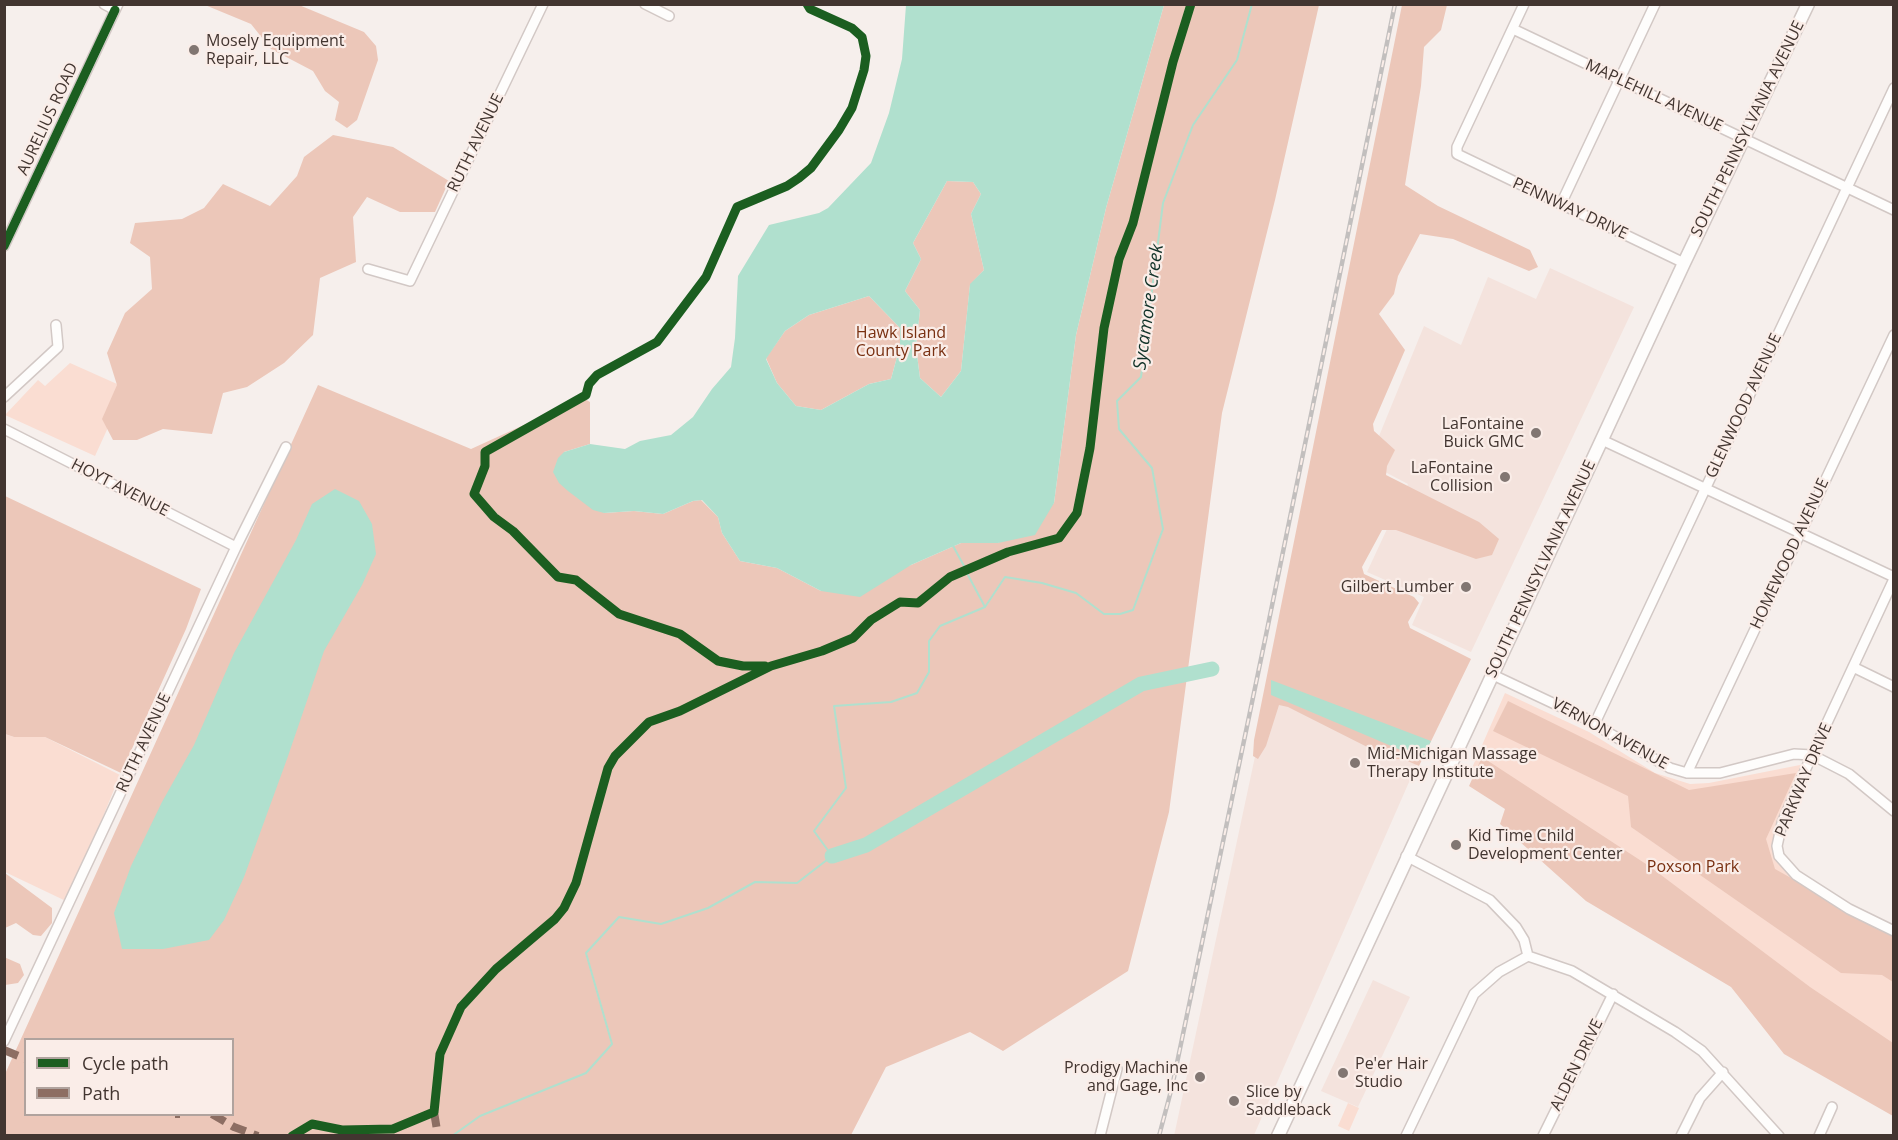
<!DOCTYPE html>
<html>
<head>
<meta charset="utf-8">
<style>
  body { margin:0 }
  #map { position:relative; width:1898px; height:1140px; overflow:hidden; background:#f6efec; font-family:"Open Sans",sans-serif }
  canvas { display:block }
  .frame { position:absolute; inset:0; border:6px solid #423530; pointer-events:none }
  .legend { position:absolute; left:24px; top:1038px; width:210px; height:78px; box-sizing:border-box; background:#faede8; border:2px solid #b0a39e; margin:0; padding:8px 10px; list-style:none; font-size:18px; color:#423530 }
  .legend li { display:flex; align-items:center; gap:12px; height:30px }
  .legend b { width:30px; border:2px solid #b0a39e }
</style>
</head>
<body>
<div id="map">
<canvas width="1898" height="1140"></canvas>
<div class="frame"></div>
<ul class="legend">
<li><b style="height:8px;background:#1b5e20"></b>Cycle path</li>
<li><b style="height:8px;background:#8d6e63"></b>Path</li>
</ul>
</div>
<script>
const context = document.querySelector('canvas').getContext('2d');
context.lineJoin = 'round';
function fillPath(path, color) { context.fillStyle = color; context.fill(path, 'evenodd'); }
const toPath = rows => new Path2D(rows.map(r => 'M' + r).join(''));
function trace(path, color, width, dash) { context.strokeStyle = color; context.lineWidth = width; context.lineCap = dash ? 'butt' : 'round'; context.setLineDash(dash || []); context.stroke(path); }
function drawText(font, color, halo, rows, align = 'center') {
  context.font = font + ' "Open Sans",sans-serif'; context.lineWidth = 4.5; context.setLineDash([]); context.textBaseline = 'middle'; context.strokeStyle = halo; context.fillStyle = color; for (const [text, x, y, turn = 0] of rows) {
    context.save(); context.translate(x, y); context.rotate((+turn || 0) * Math.PI / 180); context.textAlign = isNaN(turn) ? turn : align; if (halo) context.strokeText(text, 0, 0); context.fillText(text, 0, 0); context.restore();
  }
}
const built = toPath([
  [1550,268,1634,307,1471,652,1412,625,1424,597,1367,572,1408,484,1368,463,1424,326,1461,345,1488,277,1536,299],
  [1269,691,1431,732,1254,1135,1174,1136],
  [1373,980,1410,997,1358,1107,1321,1091]
]);
const green = toPath([
  [70,363,126,388,95,456,5,415,38,380,45,386],
  [1505,693,1589,732,1655,773,1690,784,1709,783,1805,764,1773,841,1776,856,1790,874,1893,934,1893,1108,1734,984,1512,804,1468,777],
  [4,734,14,737,45,737,120,775,68,902,5,872],
  [1348,1103,1359,1108,1349,1131,1338,1126]
]);
const forest = toPath([
  [205,5,299,5,364,32,376,46,378,60,357,120,347,128,335,120,339,102,325,91,313,71,271,49,251,24],
  [1164,5,1319,5,1275,200,1222,413,1169,812,1128,971,1003,1051,970,1032,886,1067,851,1135,5,1136,5,1074,318,385,471,449,583,398,590,402,590,444,564,452,604,513,634,511,663,514,693,501,701,500,718,517,722,533,740,561,777,568,821,591,911,565,961,543,998,543,1054,503,1076,335,1106,208],
  [26,1040,232,1040,232,1114,26,1114],
  [1402,5,1447,5,1441,30,1424,47,1421,86,1405,185,1438,206,1530,250,1538,267,1529,271,1453,239,1420,234,1398,276,1394,294,1379,314,1405,350,1373,424,1374,431,1395,450,1387,466,1386,475,1479,522,1499,539,1492,555,1476,559,1396,530,1382,530,1362,567,1364,574,1414,597,1419,603,1408,622,1410,628,1471,659,1419,766,1403,759,1391,759,1288,707,1279,705,1266,746,1258,759,1253,756,1254,740],
  [333,135,393,147,449,181,435,212,400,212,367,197,353,217,356,262,320,278,313,335,284,363,247,387,223,393,212,434,163,429,137,440,113,440,102,419,117,385,107,353,125,313,152,289,150,257,130,243,135,223,182,219,204,208,223,184,270,206,297,176,304,157],
  [947,181,973,182,981,194,971,214,984,270,970,285,961,371,941,397,920,378,916,347,920,310,905,291,921,259,913,243],
  [869,296,900,328,900,346,891,379,869,384,821,410,796,406,777,383,766,358,785,331,809,315],
  [5,496,201,589,186,629,121,773,45,737,14,737,5,734],
  [1508,701,1689,790,1796,773,1766,839,1775,869,1893,935,1893,982,1882,975,1841,973,1631,827,1628,796,1493,731],
  [1482,757,1649,866,1810,987,1893,1043,1893,1116,1784,1054,1731,987,1586,901,1500,824,1505,809,1469,786],
  [5,873,52,908,52,923,41,936,33,935,16,923,5,928],
  [4,957,20,964,24,975,18,983,5,985]
]);
const water = toPath([
  [906,5,1164,5,1106,208,1076,335,1054,503,1035,535,998,543,961,543,911,565,860,597,821,591,777,568,740,561,722,533,718,517,702,500,693,501,663,514,634,511,604,513,593,510,568,491,559,483,553,472,558,458,564,452,590,444,625,449,640,441,671,435,693,417,712,389,731,367,735,338,738,276,769,225,819,213,828,208,871,163,889,113,902,59],
  [947,181,973,182,981,194,971,214,984,270,970,284,961,371,941,397,920,378,916,347,920,310,905,291,921,259,913,243],
  [869,296,900,328,900,346,891,379,869,384,821,410,796,406,777,383,766,359,785,331,809,315],
  [335,489,359,501,372,524,376,554,362,585,324,651,287,759,244,877,224,920,209,940,163,949,122,949,114,913,131,866,162,802,194,745,234,653,296,540,312,504],
  [1271,680,1431,741,1422,759,1271,695]
]);
const stream = toPath([
  [952,544,964,566],
  [968,575,985,607],
  [452,1136,480,1116,586,1073,612,1044,586,953,619,917,661,924,708,908,755,882,797,883,832,856,814,831,846,788,834,706,891,702,917,693,929,672,929,641,940,626,985,607,1005,577,1042,583,1076,593,1104,614,1120,614,1133,610,1163,529,1152,468,1119,429,1117,401,1141,377,1163,203,1193,125,1237,60,1252,4]
]);
const river = toPath([
  [832,856,866,845,1141,684,1212,669]
]);
const minor = toPath([
  [104,4,115,10],
  [645,4,669,16],
  [1524,4,1457,147,1457,154,1684,263],
  [1513,29,1894,210],
  [1561,204,1655,4],
  [4,246,118,4],
  [368,269,410,281,543,4],
  [4,397,58,347,56,325],
  [4,429,236,547],
  [1602,440,1894,577],
  [1894,579,1812,755,1782,823,1777,846,1779,856,1796,875,1849,909,1894,931],
  [1853,667,1894,687],
  [1491,674,1595,723,1607,732,1670,768,1687,773,1720,773,1794,754,1812,755,1849,774,1894,811],
  [1595,723,1894,88],
  [1687,773,1894,335],
  [1406,856,1490,900,1516,927,1524,940,1528,956,1572,971,1675,1032,1702,1051,1779,1136],
  [4,1041,236,547,286,447],
  [1100,1136,1117,1069],
  [1406,1136,1474,994,1499,972,1528,956],
  [1543,1136,1613,994],
  [1681,1136,1700,1098,1723,1072],
  [1819,1136,1832,1107]
]);
const major = toPath([
  [1278,1136,1684,263,1808,4]
]);
const rail = toPath([
  [1159,1136,1172,1087,1266,635,1395,4]
]);
const quiet = toPath([
  [4,1050,26,1059],
  [434,1112,438,1136],
  [175,1114,180,1114],
  [212,1114,234,1127,258,1136]
]);
const cycleway = toPath([
  [4,246,115,10],
  [765,666,743,666,718,661,680,634,619,614,576,580,558,577,513,531,494,517,474,494,485,466,485,452,586,395,589,384,597,375,657,342,706,277,737,207,787,186,799,178,811,168,839,130,852,108,864,70,866,56,862,37,852,28,810,9,807,4],
  [292,1136,312,1124,342,1130,393,1129,434,1112,440,1054,461,1007,496,969,555,919,564,908,576,883,608,768,615,756,649,722,680,711,771,666,822,651,853,638,871,620,900,602,918,603,950,577,1008,552,1059,538,1077,513,1090,448,1104,328,1119,259,1133,223,1173,62,1191,4]
]);
const markers = [
  [194,50,6,"#817672"],
  [1536,433,6,"#817672"],
  [1505,477,6,"#817672"],
  [1466,587,6,"#817672"],
  [1355,763,6,"#817672"],
  [1456,845,6,"#817672"],
  [1343,1073,6,"#817672"],
  [1200,1077,6,"#817672"],
  [1234,1101,6,"#817672"]
];
const poiNames = [
  ["Mosely Equipment",206,41],
  ["Repair, LLC",206,59],
  ["LaFontaine",1524,424,"right"],
  ["Buick GMC",1524,442,"right"],
  ["LaFontaine",1493,468,"right"],
  ["Collision",1493,486,"right"],
  ["Gilbert Lumber",1454,587,"right"],
  ["Mid-Michigan Massage",1367,754],
  ["Therapy Institute",1367,772],
  ["Kid Time Child",1468,836],
  ["Development Center",1468,854],
  ["Pe'er Hair",1355,1064],
  ["Studio",1355,1082],
  ["Prodigy Machine",1188,1068,"right"],
  ["and Gage, Inc",1188,1086,"right"],
  ["Slice by",1246,1092],
  ["Saddleback",1246,1110]
];
const streetNames = [
  ["MAPLEHILL AVENUE",1654,96,25],
  ["AURELIUS ROAD",48,119,-65],
  ["SOUTH PENNSYLVANIA AVENUE",1748,129,-64],
  ["RUTH AVENUE",476,143,-64],
  ["PENNWAY DRIVE",1570,209,25],
  ["GLENWOOD AVENUE",1744,406,-65],
  ["HOYT AVENUE",120,488,27],
  ["HOMEWOOD AVENUE",1790,554,-65],
  ["SOUTH PENNSYLVANIA AVENUE",1541,569,-65],
  ["VERNON AVENUE",1610,734,29],
  ["RUTH AVENUE",144,743,-65],
  ["PARKWAY DRIVE",1804,780,-67],
  ["ALDEN DRIVE",1577,1065,-64]
];
const parkNames = [
  ["Hawk Island",901,333],
  ["County Park",901,351],
  ["Poxson Park",1693,867]
];
const waterNames = [
  ["Sycamore Creek",1149,307,-82]
];
fillPath(built, '#f4e3dd');
fillPath(green, '#faddd2');
fillPath(forest, '#ecc7b9');
fillPath(water, '#b0e0ce');
trace(stream, '#b0e0ce', 2);
trace(river, '#b0e0ce', 15);
trace(minor, '#d2c8c5', 12);
trace(major, '#d2c8c5', 15);
trace(minor, '#fefdfc', 9);
trace(major, '#fefdfc', 12);
trace(rail, '#c2bfbe', 4.5);
trace(rail, '#faede8', 2, [7]);
trace(quiet, '#8d6e63', 8, [15, 8]);
trace(cycleway, '#1b5e20', 9);
for (const [x, y, r, color] of markers) { const dot = new Path2D(); dot.arc(x, y, r, 0, 2 * Math.PI); context.fillStyle = color; context.fill(dot); trace(dot, '#faede8', 2); }
drawText('16px', '#423530', '#faede8', poiNames, 'left');
drawText('16px', '#423530', '#faede8', streetNames);
drawText('16px', '#793011', '#faede8', parkNames);
drawText('italic 18px', '#113329', '#faede8', waterNames);
</script>
</body>
</html>
